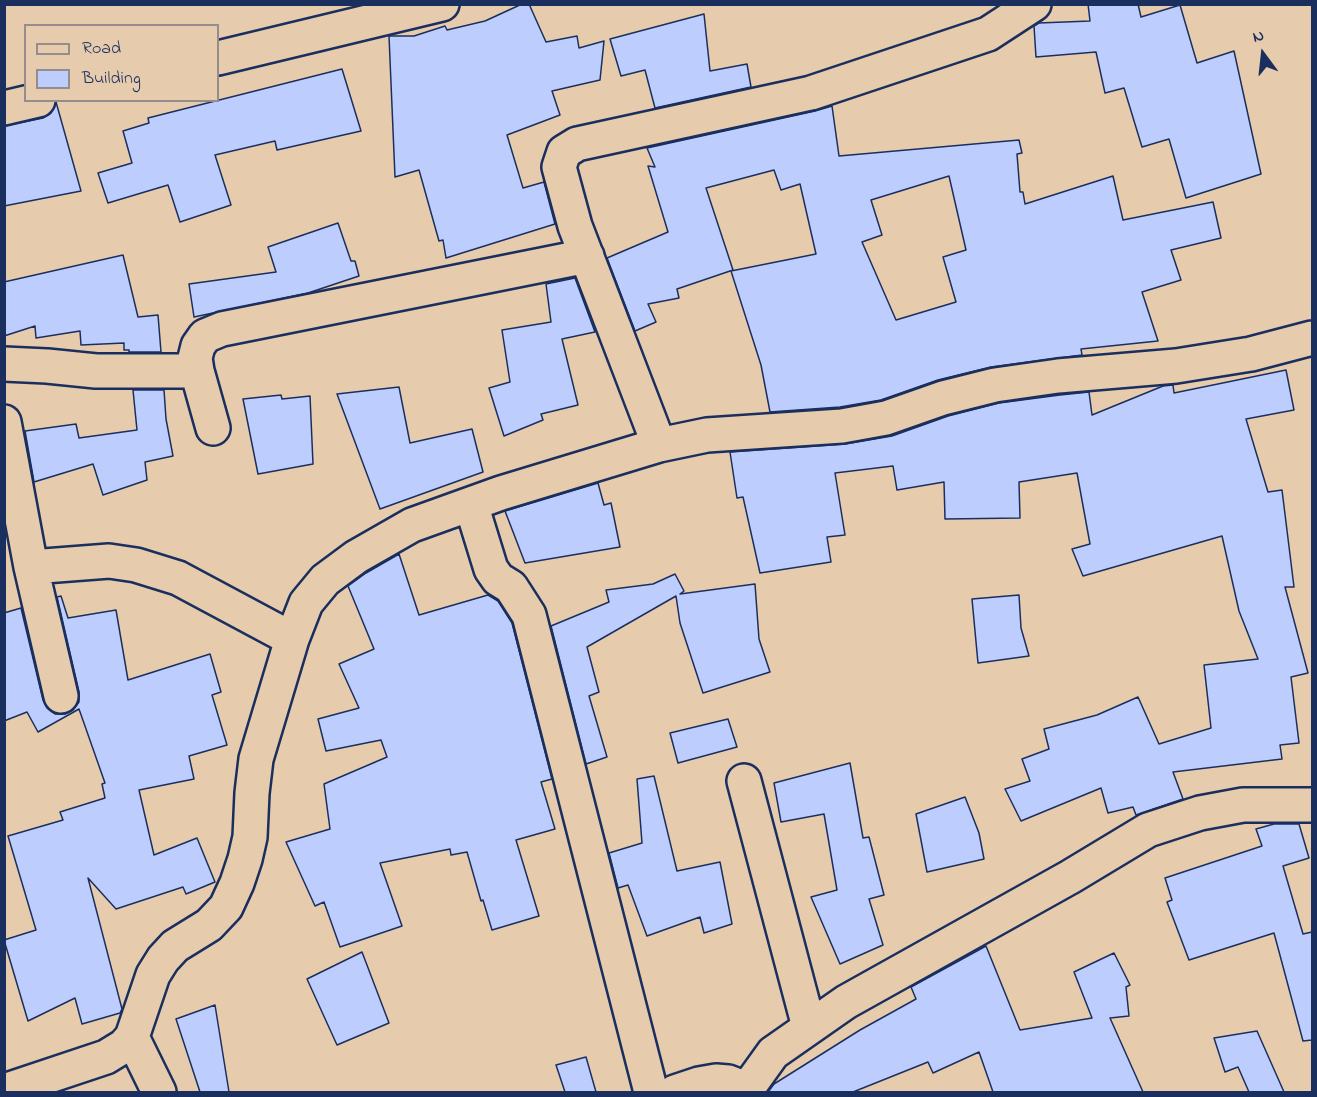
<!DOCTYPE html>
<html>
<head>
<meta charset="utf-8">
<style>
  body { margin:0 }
  #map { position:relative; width:1317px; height:1097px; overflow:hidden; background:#e6cbad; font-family:"Indie Flower",sans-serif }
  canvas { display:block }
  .frame { position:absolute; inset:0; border:6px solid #1b2f5e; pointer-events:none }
  .legend { position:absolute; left:24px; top:24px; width:195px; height:78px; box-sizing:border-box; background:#e6cbad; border:2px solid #958d8d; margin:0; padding:8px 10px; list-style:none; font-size:18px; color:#1b2f5e }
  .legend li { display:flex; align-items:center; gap:12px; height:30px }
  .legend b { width:30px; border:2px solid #958d8d }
  .north { position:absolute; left:1233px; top:24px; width:60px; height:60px; -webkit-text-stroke:4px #e6cbad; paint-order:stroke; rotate:345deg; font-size:16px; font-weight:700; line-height:24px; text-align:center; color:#1b2f5e }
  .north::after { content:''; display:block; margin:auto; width:21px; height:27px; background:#1b2f5e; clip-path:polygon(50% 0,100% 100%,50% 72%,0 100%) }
</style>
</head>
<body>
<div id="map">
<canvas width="1317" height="1097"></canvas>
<div class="frame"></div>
<ul class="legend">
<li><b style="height:8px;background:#e6cbad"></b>Road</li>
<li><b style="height:16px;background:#bdcefe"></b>Building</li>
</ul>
<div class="north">N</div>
</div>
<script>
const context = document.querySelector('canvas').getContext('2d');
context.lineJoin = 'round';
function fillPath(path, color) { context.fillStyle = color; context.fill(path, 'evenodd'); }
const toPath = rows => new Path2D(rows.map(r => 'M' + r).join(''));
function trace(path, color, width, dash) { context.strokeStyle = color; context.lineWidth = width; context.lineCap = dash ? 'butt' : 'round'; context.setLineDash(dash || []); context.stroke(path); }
const building = toPath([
  [522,4,529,4,546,42,577,36,579,48,604,41,600,80,552,91,560,115,507,135,523,188,544,182,555,224,446,258,443,240,439,241,419,170,395,177,389,36,414,36,445,26,447,30,485,21,522,4],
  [1088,4,1138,4,1141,17,1180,5,1197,63,1234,51,1261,174,1186,198,1169,139,1142,147,1124,88,1105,93,1096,52,1036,57,1034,26,1039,23,1090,21,1088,4],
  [704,14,710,71,747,64,751,87,655,108,645,70,621,76,610,39,704,14],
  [342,69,361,131,277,150,275,141,215,155,231,205,180,222,168,185,108,203,98,173,132,163,123,131,149,123,148,118,342,69],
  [56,102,81,191,4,206,4,126,43,118,51,113,56,102],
  [832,106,839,156,1019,140,1022,153,1017,154,1020,192,1023,192,1025,204,1113,176,1123,220,1213,202,1221,238,1171,250,1181,280,1142,292,1158,341,1081,349,1082,355,991,367,938,380,881,400,840,407,770,412,761,365,731,271,816,254,800,184,781,190,774,170,706,188,733,270,677,289,679,298,648,304,656,322,635,331,607,258,668,232,648,166,655,167,647,148,815,111,832,106],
  [949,176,966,250,943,257,956,302,896,320,862,242,882,235,871,200,949,176],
  [338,223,351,261,355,261,359,276,308,293,194,317,189,284,276,272,268,247,338,223],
  [123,255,138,317,158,315,161,352,129,352,129,350,124,350,124,343,81,345,80,331,36,338,35,326,4,336,4,282,123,255],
  [575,278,595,332,562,339,578,405,541,414,543,420,504,436,489,388,510,382,502,330,551,322,546,284,575,278],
  [1286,370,1294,410,1246,419,1268,492,1282,490,1294,587,1285,587,1308,673,1291,677,1299,743,1280,745,1282,759,1173,772,1183,799,1136,815,1133,807,1108,813,1101,788,1021,821,1005,789,1030,781,1022,759,1049,749,1044,729,1097,715,1138,697,1159,744,1211,728,1204,665,1258,659,1239,611,1222,536,1083,576,1072,549,1090,544,1077,473,1019,482,1020,518,945,519,944,482,897,490,893,466,835,473,845,535,827,537,831,562,760,573,743,497,737,498,730,452,845,444,892,436,948,416,999,403,1060,395,1089,392,1092,415,1163,386,1173,385,1174,393,1286,370],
  [399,387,410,443,472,429,483,472,380,509,337,394,399,387],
  [133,390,164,390,166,419,173,456,145,462,147,480,103,495,93,464,34,482,25,431,76,424,79,438,137,430,133,390],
  [281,395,282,399,310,396,313,464,258,474,243,399,281,395],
  [598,483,604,505,611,503,620,547,525,563,505,511,598,483],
  [399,554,419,615,488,595,498,601,512,623,552,779,541,782,555,829,516,840,539,916,492,930,483,900,481,901,467,852,451,855,450,849,380,863,402,926,340,947,324,902,315,906,286,842,330,829,324,784,387,757,381,740,326,751,318,719,359,708,339,664,374,649,348,586,366,573,399,554],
  [675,574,684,591,680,594,755,584,759,639,770,672,703,693,680,623,676,596,587,647,599,692,589,696,607,757,586,764,551,626,609,602,606,590,653,584,675,574],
  [1019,595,1021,628,1029,656,978,663,972,599,1019,595],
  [61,596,68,618,116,610,128,680,210,654,221,692,212,695,227,745,189,756,194,779,139,790,154,855,197,838,215,882,186,894,183,887,116,909,88,878,122,1009,120,1013,82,1024,75,998,28,1021,4,940,36,930,8,836,63,820,60,812,105,798,102,784,105,783,79,709,38,732,27,712,4,721,4,613,21,608,43,700,47,708,55,714,65,714,73,710,79,702,79,692,57,597,61,596],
  [728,719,737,747,678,763,670,733,728,719],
  [850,763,863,838,869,837,884,895,869,899,883,945,840,964,811,897,837,890,824,814,781,822,774,783,850,763],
  [654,776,677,871,720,862,732,924,704,933,700,917,647,936,628,885,618,888,609,853,642,843,637,779,654,776],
  [965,797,979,833,984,859,927,872,916,814,965,797],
  [1274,824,1299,824,1309,858,1283,866,1303,934,1312,932,1312,1040,1303,1041,1274,933,1189,960,1167,902,1172,900,1165,878,1262,846,1256,829,1274,824],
  [986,946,1020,1030,1092,1018,1074,972,1114,953,1130,985,1126,987,1129,1016,1110,1018,1143,1092,993,1092,979,1052,933,1073,928,1062,853,1092,768,1092,774,1084,860,1030,916,999,911,987,986,946],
  [362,952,389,1023,337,1045,307,979,362,952],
  [215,1005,229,1092,200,1092,176,1019,215,1005],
  [1257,1031,1284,1092,1249,1092,1238,1067,1225,1072,1214,1038,1257,1031],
  [586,1057,596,1092,565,1092,556,1065,586,1057]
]);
const street = toPath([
  [218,58,442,4],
  [4,108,38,100],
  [4,364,47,366,96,371,197,371],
  [4,422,31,567,61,696],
  [213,428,197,371,195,358,198,346,205,336,222,329,587,256],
  [659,445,575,226,559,167,564,152,577,144,811,93,988,34,1034,4],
  [471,504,491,569,498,579,511,587,529,615,651,1092],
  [31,567,109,561,136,565,178,578,292,639],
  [744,781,809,1027],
  [132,1037,159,1092],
  [4,1091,106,1057,124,1046,132,1037,153,975,163,959,175,946,209,925,226,907,237,883,245,859,250,837,252,793,256,759,292,639,306,603,325,580,356,557,412,525,501,493,659,445,707,435,842,426,886,418,943,398,995,385,1058,376,1176,366,1251,354,1312,338],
  [675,1092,699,1084,716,1081,728,1082,746,1089],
  [745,1092,773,1053,846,1002,1070,877,1148,830,1200,813,1243,805,1312,805]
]);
fillPath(building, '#bdcefe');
trace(building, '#1b2f5e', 1.5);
trace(street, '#1b2f5e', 38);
trace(street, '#e6cbad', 33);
</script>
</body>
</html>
